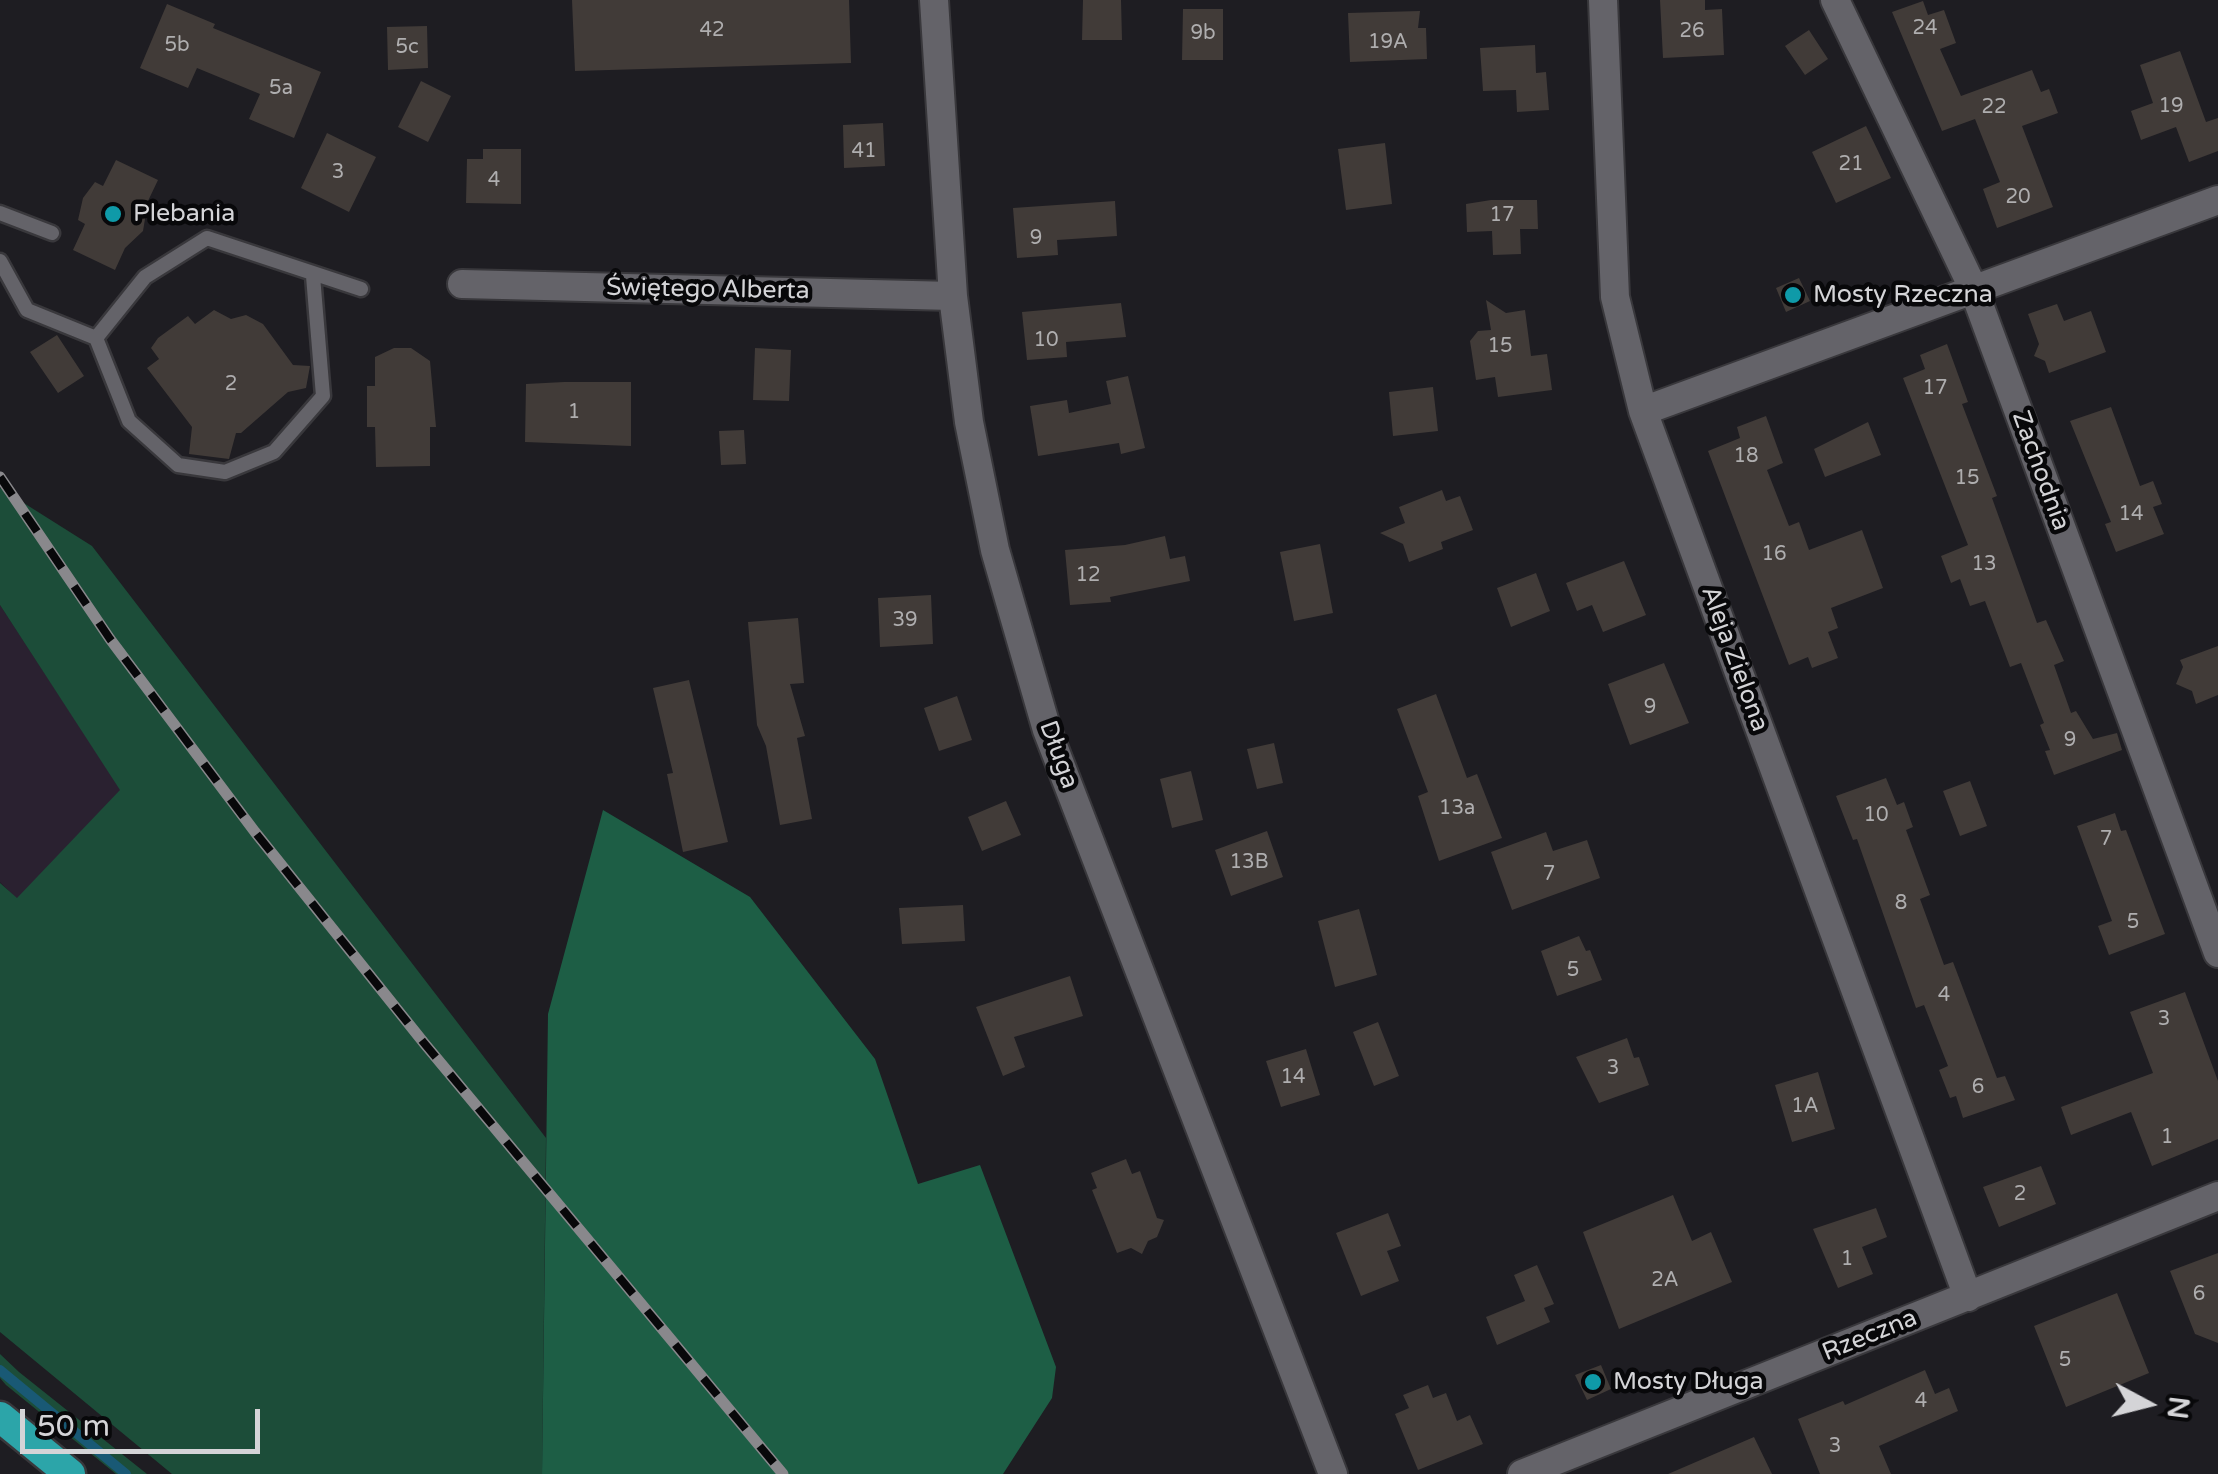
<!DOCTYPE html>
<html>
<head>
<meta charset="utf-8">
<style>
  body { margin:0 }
  #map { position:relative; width:2218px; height:1474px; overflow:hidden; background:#1e1d22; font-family:"Varela Round",sans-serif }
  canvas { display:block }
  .north { position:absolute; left:2098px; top:1354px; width:100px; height:100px; -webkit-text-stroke:8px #08080a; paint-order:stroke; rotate:97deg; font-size:28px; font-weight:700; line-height:40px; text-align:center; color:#d4d4d7 }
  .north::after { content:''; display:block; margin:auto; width:35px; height:45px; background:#d4d4d7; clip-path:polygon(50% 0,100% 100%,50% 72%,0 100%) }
  .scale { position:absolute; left:20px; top:1409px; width:240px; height:45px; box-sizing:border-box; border:5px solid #d4d4d7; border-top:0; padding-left:12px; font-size:30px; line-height:35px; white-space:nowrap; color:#d4d4d7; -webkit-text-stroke:8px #08080a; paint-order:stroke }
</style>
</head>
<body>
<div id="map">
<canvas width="2218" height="1474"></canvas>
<div class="north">N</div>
<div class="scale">50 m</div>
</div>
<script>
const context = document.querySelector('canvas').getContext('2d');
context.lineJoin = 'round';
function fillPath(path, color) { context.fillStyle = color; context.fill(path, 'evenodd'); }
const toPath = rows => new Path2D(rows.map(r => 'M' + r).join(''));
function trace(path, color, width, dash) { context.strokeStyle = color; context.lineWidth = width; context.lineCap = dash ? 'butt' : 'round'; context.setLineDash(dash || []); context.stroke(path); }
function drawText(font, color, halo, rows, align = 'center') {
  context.font = font + ' "Varela Round",sans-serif'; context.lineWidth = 9; context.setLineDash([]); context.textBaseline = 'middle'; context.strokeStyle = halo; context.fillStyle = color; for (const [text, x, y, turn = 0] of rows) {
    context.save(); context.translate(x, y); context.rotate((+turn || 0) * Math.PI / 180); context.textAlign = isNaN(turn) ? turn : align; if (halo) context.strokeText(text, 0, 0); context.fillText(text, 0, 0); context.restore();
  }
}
const commercial = toPath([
  [0,605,121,790,17,899,0,882]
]);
const green = toPath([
  [0,488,92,546,546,1138,542,1474,172,1474,0,1332,0,883,17,898,120,790,0,605],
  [0,1354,19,1372,147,1474,116,1474,6,1385,0,1378]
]);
const forest = toPath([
  [603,810,750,897,875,1059,918,1184,980,1165,1056,1367,1052,1398,1003,1474,542,1474,548,1014]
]);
const stream = toPath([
  [0,1370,126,1474]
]);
const building = toPath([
  [572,0,849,0,851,63,575,71],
  [1083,0,1121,0,1122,40,1082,40],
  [1660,0,1705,0,1705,10,1722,9,1724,55,1663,58],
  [1923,1,1928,15,1944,10,1956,43,1940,49,1961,96,2032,70,2041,92,2049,89,2058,113,2022,126,2053,207,1997,228,1983,189,2000,182,1975,119,1942,131,1892,12],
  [167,4,215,24,213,28,321,72,294,138,249,119,260,94,197,68,188,88,140,68],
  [1183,9,1223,9,1223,60,1182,60],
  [1420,11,1418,28,1426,28,1427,59,1350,62,1348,13],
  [427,26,428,68,388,70,387,27],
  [1809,30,1828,59,1805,75,1785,46],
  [1535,45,1536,73,1546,72,1549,110,1517,112,1516,90,1483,91,1480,48],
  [2180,51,2206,122,2218,118,2218,151,2189,162,2176,127,2141,140,2131,111,2153,103,2140,65],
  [421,81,451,96,428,142,398,127],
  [883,123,885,166,844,168,843,125],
  [1866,126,1891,178,1836,203,1812,152],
  [327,133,376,157,349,212,301,188],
  [1385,143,1392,204,1346,210,1338,149],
  [483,149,521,149,521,204,466,203,467,159,483,159],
  [116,160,158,180,148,201,143,231,125,248,115,270,73,250,85,224,78,220,83,198,95,182,103,186],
  [1491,200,1537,200,1538,229,1520,229,1521,254,1493,255,1492,231,1467,232,1466,204],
  [1115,201,1117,236,1057,240,1058,255,1017,258,1013,208],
  [1799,278,1810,301,1786,312,1776,288],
  [1486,300,1506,313,1525,310,1531,356,1547,354,1552,390,1498,397,1495,377,1476,380,1470,341,1478,331,1491,330],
  [1121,303,1126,337,1066,342,1067,357,1027,360,1022,312],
  [2057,304,2064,321,2091,311,2106,352,2049,373,2045,361,2034,356,2039,344,2028,314],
  [214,310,231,319,246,315,263,324,293,365,310,366,306,388,288,392,241,433,236,433,229,459,189,454,192,427,147,368,159,359,151,348,158,338,188,316,195,324],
  [57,335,84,376,58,393,30,352],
  [1947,344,1968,402,1962,404,1997,496,1992,498,2037,623,2046,620,2064,661,2054,665,2071,713,2076,711,2093,739,2117,733,2122,750,2054,775,2045,751,2050,750,2040,725,2044,723,2021,663,2010,667,1985,601,1970,606,1960,579,1951,583,1941,556,1968,545,1903,378,1925,369,1920,355],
  [394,348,411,348,430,361,436,427,430,427,430,466,376,467,375,427,367,427,367,386,375,386,375,357],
  [755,348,791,350,789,401,753,400],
  [1128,376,1145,448,1121,454,1119,443,1038,456,1030,406,1067,400,1069,413,1111,404,1106,381],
  [564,382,631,382,631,446,525,442,526,384],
  [1433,387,1438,431,1393,436,1389,392],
  [2111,407,2140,486,2153,481,2162,504,2153,507,2164,534,2116,552,2105,524,2111,522,2070,421],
  [1766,416,1783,463,1767,470,1789,526,1799,522,1809,550,1862,530,1883,588,1831,608,1838,628,1828,632,1838,658,1812,668,1808,657,1789,665,1708,451,1740,438,1737,427],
  [1868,422,1881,455,1825,477,1814,449],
  [744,430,746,464,721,465,719,431],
  [1442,490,1446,501,1460,496,1473,530,1441,542,1443,549,1409,562,1403,544,1380,533,1405,523,1399,507],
  [1165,536,1170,559,1185,556,1190,581,1110,597,1111,602,1070,605,1065,550,1125,545],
  [1320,544,1333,613,1294,621,1280,552],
  [1624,561,1646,615,1603,632,1592,605,1577,611,1566,583],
  [1536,573,1550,611,1511,627,1497,588],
  [931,595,933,644,880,647,878,598],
  [798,618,804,683,790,684,805,736,797,738,812,819,780,825,766,746,757,725,748,622],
  [2218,646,2218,695,2196,704,2192,691,2176,684,2183,667,2180,660],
  [1664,663,1689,723,1630,745,1608,684],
  [689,680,728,842,683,852,667,774,673,773,653,688],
  [1436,694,1467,778,1477,774,1502,838,1439,861,1418,796,1428,792,1397,709],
  [957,696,972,740,939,751,924,708],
  [1274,743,1283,783,1257,789,1247,749],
  [1191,771,1203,820,1172,828,1160,779],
  [1886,778,1897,805,1904,802,1913,827,1906,830,1930,895,1920,899,1944,965,1953,962,1997,1078,2005,1076,2015,1100,1963,1118,1956,1096,1950,1098,1939,1070,1948,1066,1924,1005,1916,1008,1857,839,1853,840,1836,796],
  [1970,781,1987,826,1960,836,1943,791],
  [1006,801,1021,835,982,851,968,817],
  [2115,813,2121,831,2126,830,2165,934,2109,955,2098,926,2112,921,2077,826],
  [1267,831,1283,877,1231,896,1215,850],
  [1546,832,1553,851,1587,840,1600,878,1512,910,1491,852],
  [963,905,965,941,902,944,899,908],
  [1359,909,1377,975,1335,987,1318,921],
  [1579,936,1586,951,1590,950,1602,980,1557,996,1541,951],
  [1070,976,1083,1016,1014,1037,1025,1067,1003,1076,976,1007],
  [2185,992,2218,1081,2218,1139,2152,1166,2131,1112,2071,1135,2061,1107,2153,1073,2130,1012],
  [1378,1022,1399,1076,1374,1086,1353,1032],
  [1627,1038,1634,1058,1639,1057,1649,1085,1599,1103,1576,1057],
  [1306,1049,1320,1095,1281,1107,1266,1061],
  [1818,1072,1835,1129,1792,1142,1775,1085],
  [1126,1159,1132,1174,1140,1171,1157,1218,1164,1220,1157,1237,1148,1241,1142,1254,1131,1248,1117,1253,1092,1190,1097,1188,1091,1173],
  [2041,1166,2056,1204,1999,1227,1983,1187],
  [1673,1195,1692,1241,1711,1232,1732,1282,1619,1329,1583,1232],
  [1876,1208,1887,1237,1862,1247,1873,1274,1838,1288,1813,1229],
  [1388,1213,1401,1246,1387,1251,1399,1281,1361,1296,1336,1233],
  [2218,1253,2218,1343,2195,1334,2170,1271],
  [1537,1265,1554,1304,1544,1308,1550,1322,1497,1345,1486,1317,1525,1301,1514,1275],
  [2117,1293,2149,1373,2066,1407,2034,1326],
  [1601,1365,1611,1389,1587,1400,1575,1375],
  [1925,1370,1935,1394,1949,1388,1958,1411,1879,1446,1891,1474,1820,1474,1798,1419,1843,1401,1845,1405],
  [1428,1385,1433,1398,1446,1393,1457,1421,1470,1415,1483,1444,1418,1470,1395,1414,1409,1408,1403,1395],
  [1754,1437,1772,1474,1668,1474]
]);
const service = toPath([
  [0,213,52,233],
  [0,261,27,310,96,338,145,277,207,238,361,289],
  [96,338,129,421,178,465,225,472,274,452,323,396,313,276]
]);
const minor = toPath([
  [934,0,953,296,969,422,995,550,1047,730,1333,1474],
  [1603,0,1615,297,1643,411,1968,1297],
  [1835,0,1973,288,2218,953],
  [462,284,953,296],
  [1643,411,2218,200],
  [1522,1474,2218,1196]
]);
const motorway = toPath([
  [0,1417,70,1474]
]);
const rail = toPath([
  [0,477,110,639,255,832,424,1043,783,1474]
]);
const markers = [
  [113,214,10,"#0f9aa8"],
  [1793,295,10,"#0f9aa8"],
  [1593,1382,10,"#0f9aa8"]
];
const numberNames = [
  ["24",1925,29],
  ["42",712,31],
  ["26",1692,32],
  ["9b",1203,34],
  ["19A",1388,43],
  ["5b",177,46],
  ["5c",407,48],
  ["5a",281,89],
  ["19",2171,107],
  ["22",1994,108],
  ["41",864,152],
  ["21",1851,165],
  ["3",338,173],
  ["4",494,181],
  ["20",2018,198],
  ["17",1502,216],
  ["9",1036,239],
  ["10",1046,341],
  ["15",1500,347],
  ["2",231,385],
  ["17",1935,389],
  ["1",574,413],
  ["18",1746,457],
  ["15",1967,479],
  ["14",2131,515],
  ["16",1774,555],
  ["13",1984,565],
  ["12",1088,576],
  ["39",905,621],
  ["9",1650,708],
  ["9",2070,741],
  ["13a",1457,809],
  ["10",1876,816],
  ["7",2106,840],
  ["13B",1249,863],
  ["7",1549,875],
  ["8",1901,904],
  ["5",2133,923],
  ["5",1573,971],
  ["4",1944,996],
  ["3",2164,1020],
  ["3",1613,1069],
  ["14",1293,1078],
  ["6",1978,1088],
  ["1A",1805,1107],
  ["1",2167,1138],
  ["2",2020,1195],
  ["1",1847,1260],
  ["2A",1665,1281],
  ["6",2199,1295],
  ["5",2065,1361],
  ["4",1921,1402],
  ["3",1835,1447]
];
const poiNames = [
  ["Plebania",133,214],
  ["Mosty Rzeczna",1813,295],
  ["Mosty Długa",1613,1382]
];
const streetNames = [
  ["Świętego Alberta",708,290,1],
  ["Zachodnia",2040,471,70],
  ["Aleja Zielona",1734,659,70],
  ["Długa",1058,755,70],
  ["Rzeczna",1870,1336,-22]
];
fillPath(commercial, '#2a2130');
fillPath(green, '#1c4d39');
fillPath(forest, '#1d5e45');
trace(stream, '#195975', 10);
fillPath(building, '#413b38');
trace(service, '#39383c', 19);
trace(minor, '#39383c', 32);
trace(motorway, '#39383c', 35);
trace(service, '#646369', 14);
trace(minor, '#646369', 28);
trace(motorway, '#2ca5a9', 30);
trace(rail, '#89888c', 11);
trace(rail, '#08080a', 8, [22]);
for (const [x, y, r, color] of markers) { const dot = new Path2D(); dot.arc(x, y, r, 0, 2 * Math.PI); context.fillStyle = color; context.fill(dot); trace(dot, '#08080a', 4); }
drawText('20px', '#afaeaf', null, numberNames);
drawText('25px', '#d4d4d7', '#08080a', poiNames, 'left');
drawText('25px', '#d4d4d7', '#08080a', streetNames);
</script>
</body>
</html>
